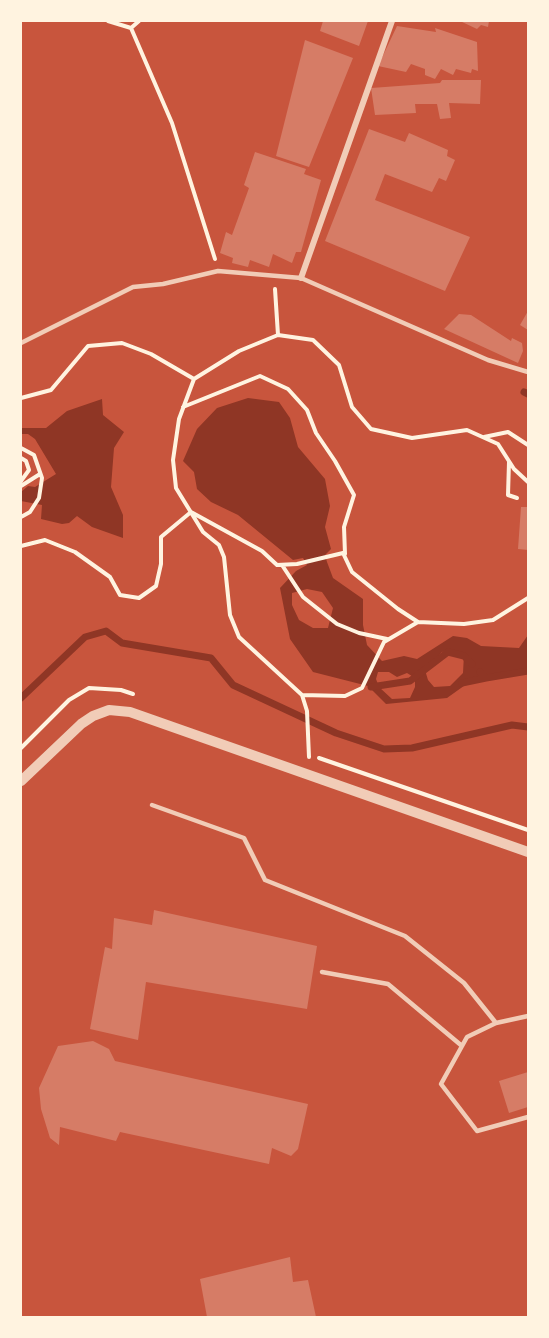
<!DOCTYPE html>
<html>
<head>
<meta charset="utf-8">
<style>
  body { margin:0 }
  #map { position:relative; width:549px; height:1338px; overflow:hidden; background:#c8553d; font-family:Lato,sans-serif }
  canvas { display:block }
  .frame { position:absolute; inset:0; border:22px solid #fff3e0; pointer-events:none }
</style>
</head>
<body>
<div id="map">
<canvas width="549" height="1338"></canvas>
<div class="frame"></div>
</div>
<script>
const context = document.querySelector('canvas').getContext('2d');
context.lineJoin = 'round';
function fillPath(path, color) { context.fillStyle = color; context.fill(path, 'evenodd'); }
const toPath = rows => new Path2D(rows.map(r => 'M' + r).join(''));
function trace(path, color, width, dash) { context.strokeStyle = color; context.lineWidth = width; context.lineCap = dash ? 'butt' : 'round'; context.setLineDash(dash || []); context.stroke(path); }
const water = toPath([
  [248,398,279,402,290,418,298,447,325,479,330,506,325,527,331,549,325,555,327,562,333,578,363,599,363,625,367,645,382,661,404,656,417,659,453,636,467,638,481,646,519,648,528,635,528,674,514,672,475,678,447,698,386,704,368,686,313,672,290,639,280,588,296,571,307,565,303,558,293,560,238,515,211,502,197,489,194,472,183,461,197,429,217,408],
  [307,589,322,592,333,608,328,628,313,628,299,620,292,605,292,593],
  [451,650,464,654,463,673,450,686,434,687,428,680,425,670,442,652],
  [378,672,389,672,397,677,407,673,415,678,415,687,410,698,392,699,379,687,376,679],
  [102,399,103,415,124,432,114,448,111,487,123,515,123,538,92,527,77,516,69,523,62,524,41,519,42,505,21,501,21,492,28,486,35,487,56,474,35,439,28,434,21,434,21,428,46,428,67,411]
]);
const stream = toPath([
  [524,392,528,394],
  [480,672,486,678,528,671],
  [462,683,486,678],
  [371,687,410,681,448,652,464,656,472,664],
  [21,698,85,637,106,631,122,643,211,658,233,685,336,733,384,749,412,748,512,725,528,727]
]);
const building = toPath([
  [323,21,368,21,359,46,320,31],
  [460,21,489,21,488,27,481,25,477,29],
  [397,26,436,32,435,28,477,42,478,71,472,69,471,73,456,69,453,75,441,69,435,79,425,75,425,69,411,64,406,72,378,66],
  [305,40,353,58,309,167,276,156],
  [442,80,481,80,480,104,449,103,451,118,440,119,437,104,415,104,416,113,375,115,371,88,440,83],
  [369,129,405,142,409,133,448,150,447,156,455,160,446,181,439,178,432,192,385,174,375,200,470,237,445,291,325,241],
  [255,152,306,169,304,174,321,180,301,252,296,252,292,263,273,254,269,267,250,260,248,267,232,263,233,258,220,253,226,232,232,235,249,188,244,185],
  [528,311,528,330,520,325],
  [459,314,471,315,511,341,512,338,522,343,523,351,518,363,444,329],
  [521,507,528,507,528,550,518,549],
  [154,910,317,946,307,1009,146,982,138,1040,90,1029,105,947,112,949,114,918,152,925],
  [93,1041,109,1049,115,1061,308,1104,298,1149,291,1156,272,1148,269,1164,120,1132,116,1141,60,1127,59,1145,50,1138,41,1109,39,1088,58,1046],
  [528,1072,528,1107,509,1113,499,1081],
  [290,1257,293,1282,308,1280,316,1317,207,1317,200,1279]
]);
const path = toPath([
  [108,21,131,28],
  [139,21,131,28,172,123,215,259],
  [275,289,278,335],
  [21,398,51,390,88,346,122,343,151,354,194,379],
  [183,407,260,376,288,389,307,410,316,433,335,461,354,495,344,527,345,554],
  [484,437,508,432,528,445],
  [21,448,34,455,42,478,39,498,30,512,21,517],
  [21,458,26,461,29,470,21,481],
  [509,462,508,495,517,498],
  [528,482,514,469,498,444,467,430,412,438,371,429,352,407,339,365,313,340,278,335,239,351,194,379,179,419,173,460,176,488,203,532,219,545,224,557,230,615,239,637,302,695,345,696,362,688,384,642,418,622,464,624,493,620,528,598],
  [21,486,40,474],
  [21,546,45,540,75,552,110,577,120,595,139,598,156,586,161,564,161,537,191,512,262,551,277,565,297,564,343,553,352,572,398,609,418,622],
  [282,565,303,597,337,624,359,633,387,639],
  [302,695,307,711,309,757],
  [21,748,69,700,89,688,121,690,133,694],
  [319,758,528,830]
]);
const service = toPath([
  [21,343,133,287,163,284,218,271,301,278,488,360,528,372],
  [152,805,244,838,265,880,405,936,464,983,496,1023],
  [322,972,388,984,462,1046],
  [528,1016,496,1023,467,1037,441,1084,477,1131,528,1117]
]);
const minor = toPath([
  [301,278,392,21]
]);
const tertiary = toPath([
  [21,781,81,724,93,716,109,710,130,712,528,852]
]);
fillPath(water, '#8f3625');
trace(stream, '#8f3625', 7);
fillPath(building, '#d67c66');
trace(path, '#fff3e0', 4);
trace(service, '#f1ccb7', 4.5);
trace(minor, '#f1ccb7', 6);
trace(tertiary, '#f1ccb7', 10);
</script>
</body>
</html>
